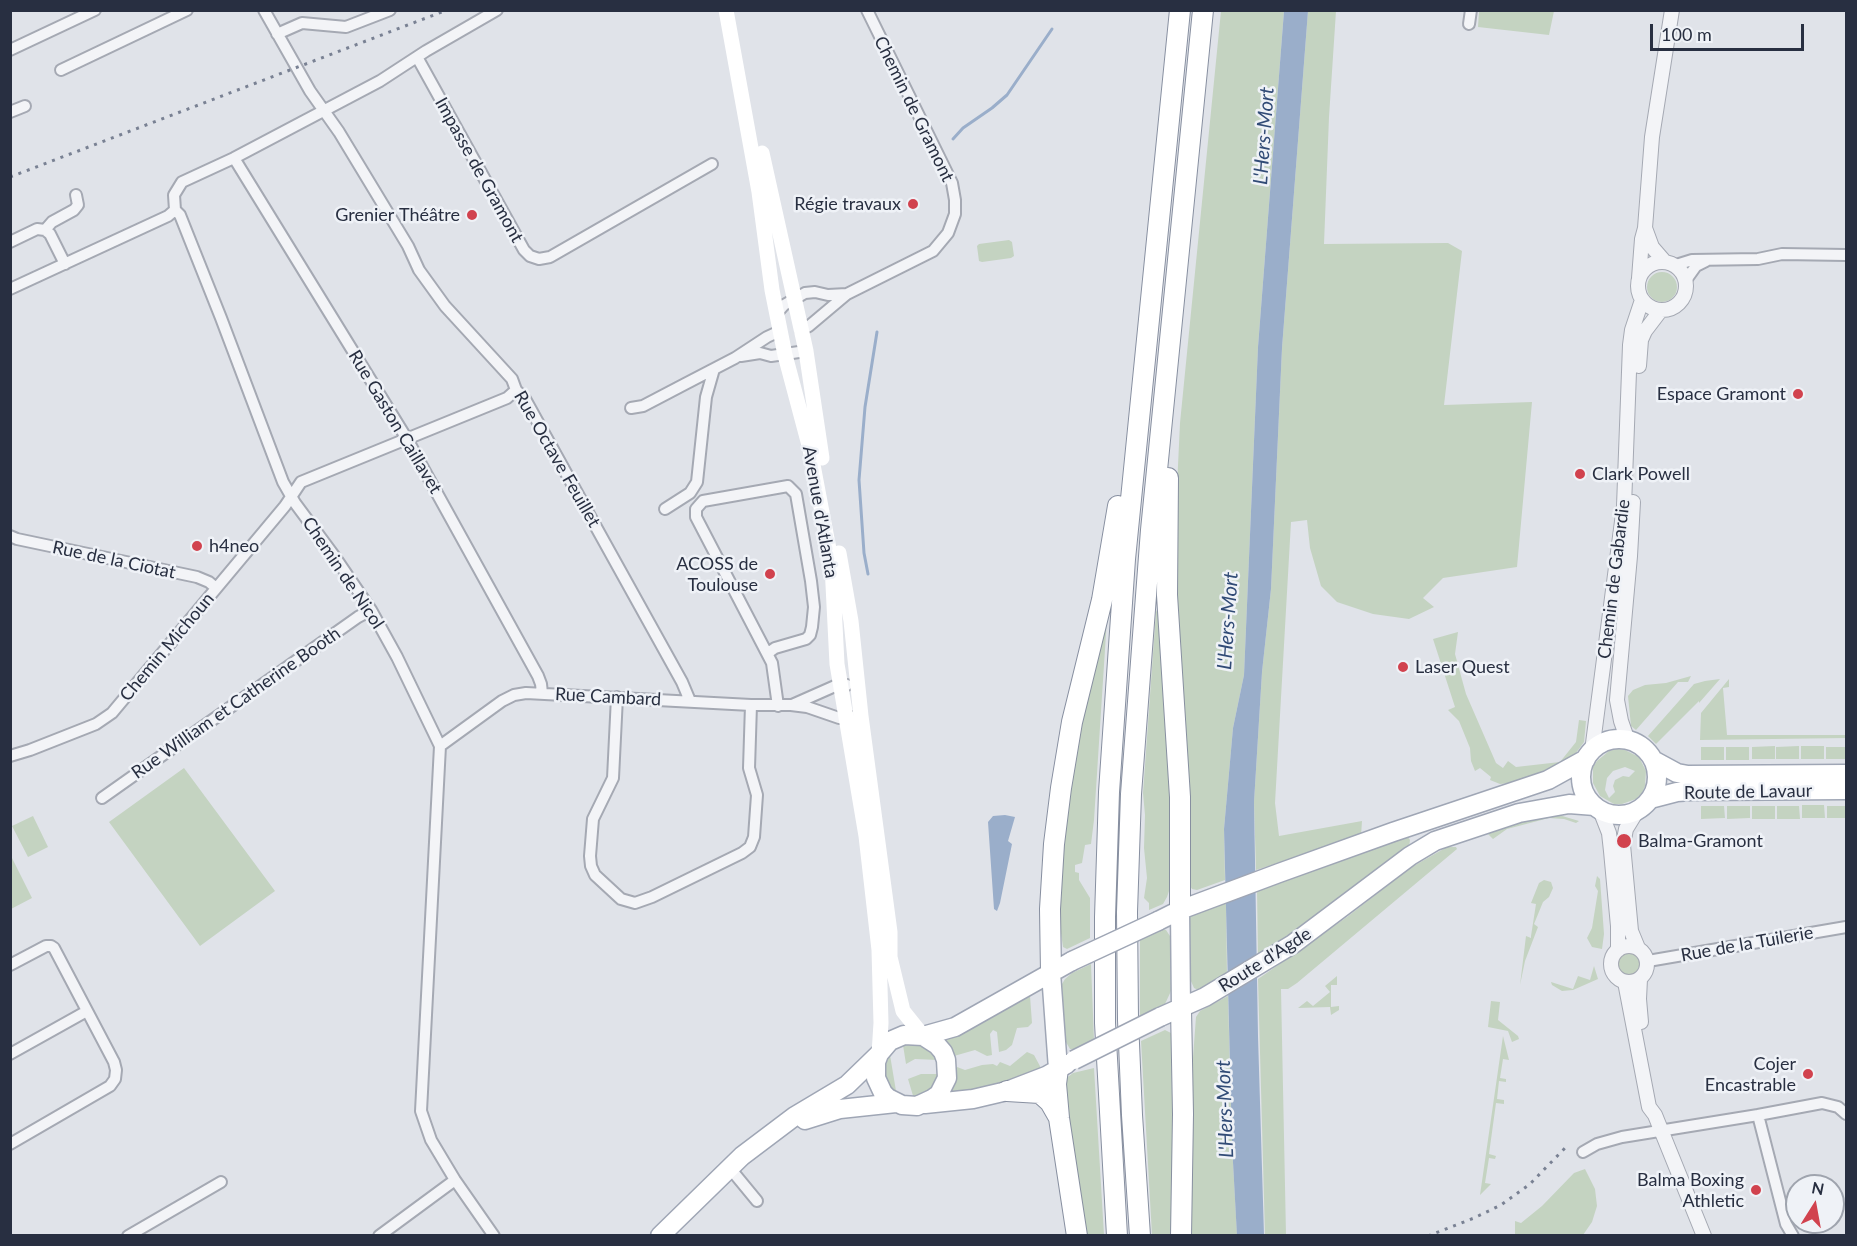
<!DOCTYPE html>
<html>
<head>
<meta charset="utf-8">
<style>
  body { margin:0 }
  #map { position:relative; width:1857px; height:1246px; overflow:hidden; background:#e0e3e9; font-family:Lato,sans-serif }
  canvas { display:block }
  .frame { position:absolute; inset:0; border:12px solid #282f41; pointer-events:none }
  .north { position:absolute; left:1785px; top:1174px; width:60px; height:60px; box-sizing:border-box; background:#eff2f7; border:2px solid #9fa4ae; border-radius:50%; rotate:11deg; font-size:16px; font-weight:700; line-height:24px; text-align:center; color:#282f41 }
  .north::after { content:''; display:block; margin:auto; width:21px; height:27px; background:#d1424e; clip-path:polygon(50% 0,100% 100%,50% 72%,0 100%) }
  .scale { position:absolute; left:1650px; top:24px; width:154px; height:27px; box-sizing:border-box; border:3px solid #282f41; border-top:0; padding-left:8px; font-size:18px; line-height:21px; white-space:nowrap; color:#282f41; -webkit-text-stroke:4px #eff2f7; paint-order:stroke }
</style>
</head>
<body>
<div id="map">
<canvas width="1857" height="1246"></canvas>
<div class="frame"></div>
<div class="north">N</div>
<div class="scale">100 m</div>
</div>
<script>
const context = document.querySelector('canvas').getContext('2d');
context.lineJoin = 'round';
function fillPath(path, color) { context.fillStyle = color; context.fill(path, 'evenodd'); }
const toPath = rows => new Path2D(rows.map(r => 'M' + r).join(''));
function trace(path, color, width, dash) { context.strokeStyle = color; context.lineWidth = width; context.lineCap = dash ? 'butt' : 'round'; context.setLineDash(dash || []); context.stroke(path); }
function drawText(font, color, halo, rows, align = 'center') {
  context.font = font + ' Lato,sans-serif'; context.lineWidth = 5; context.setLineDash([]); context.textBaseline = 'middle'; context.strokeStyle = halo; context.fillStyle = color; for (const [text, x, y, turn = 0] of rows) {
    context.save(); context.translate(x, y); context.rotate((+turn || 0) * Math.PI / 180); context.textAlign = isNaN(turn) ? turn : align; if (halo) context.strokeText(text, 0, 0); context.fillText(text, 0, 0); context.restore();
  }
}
const green = toPath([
  [1221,11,1284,11,1258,347,1244,675,1233,728,1224,829,1225,880,1197,890,1192,889,1188,883,1175,606,1176,508,1180,423],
  [1308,11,1336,11,1329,117,1324,244,1448,243,1462,251,1444,405,1532,402,1517,567,1443,578,1423,598,1434,607,1409,619,1373,614,1337,602,1321,586,1310,548,1307,520,1291,522,1275,803,1279,836,1362,821,1361,836,1256,870,1254,802,1262,672,1271,589,1282,348],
  [1479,11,1479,10,1554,11,1549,35,1478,27],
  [1009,240,1012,242,1014,256,1011,258,982,262,979,261,977,246,979,244],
  '1647 287a15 15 0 1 1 30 0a15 15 0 1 1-30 0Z',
  [1108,603,1094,820,1091,844,1085,845,1082,863,1075,865,1075,872,1079,873,1079,880,1090,898,1090,938,1067,949,1063,947,1060,926,1063,850,1069,791,1075,750],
  [1158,608,1160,608,1170,763,1171,866,1169,891,1167,897,1163,904,1149,910,1149,903,1144,898,1147,878,1144,848,1145,815,1143,793,1156,612],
  [1458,632,1455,654,1466,694,1496,763,1503,768,1508,761,1516,767,1560,762,1576,742,1579,720,1586,721,1584,742,1573,757,1547,772,1510,783,1500,784,1490,780,1491,777,1480,768,1475,771,1471,761,1470,748,1459,721,1448,710,1455,707,1433,639],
  [1691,676,1688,682,1678,682,1636,730,1631,726,1628,696,1633,690,1645,685,1666,683],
  [1720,679,1699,703,1699,701,1656,744,1648,736,1694,684,1705,681],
  [1729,679,1729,687,1723,688,1727,735,1846,735,1846,738,1700,740,1701,713],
  [1775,746,1775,759,1752,759,1752,747],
  [1799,746,1799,759,1776,759,1776,747],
  [1801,746,1824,746,1824,759,1801,759],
  [1701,747,1724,747,1724,760,1701,760],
  [1726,747,1749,747,1749,760,1726,760],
  [1826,747,1846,747,1846,759,1826,759],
  [1617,749,1625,750,1639,757,1646,771,1645,786,1642,793,1636,799,1622,804,1614,804,1600,796,1593,783,1593,767,1597,761,1609,751],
  [1625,767,1635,771,1629,777,1623,776,1615,780,1613,786,1615,792,1609,798,1605,790,1607,778,1613,771],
  [184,768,275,891,200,946,109,822],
  [1802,805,1824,805,1825,818,1802,818],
  [1701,806,1724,806,1725,818,1701,819],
  [1727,806,1750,806,1750,818,1727,819],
  [1752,806,1775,806,1775,819,1752,819],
  [1777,806,1799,806,1800,819,1777,819],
  [1827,806,1846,806,1846,818,1827,818],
  [1559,815,1579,821,1576,823,1564,819,1549,818,1507,829,1493,839,1488,834,1526,820],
  [33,816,48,847,28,857,12,826],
  [1408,837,1410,840,1409,847,1288,938,1258,957,1257,889],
  [1447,847,1456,847,1457,849,1297,983,1288,989,1281,989,1286,1235,1265,1235,1258,979,1347,917,1410,868],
  [10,854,32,898,11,909,10,909],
  [1597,876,1600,879,1604,934,1602,949,1592,947,1587,938,1592,928,1598,891,1595,886],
  [1544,880,1551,882,1553,888,1549,897,1543,902,1534,924,1538,927,1525,961,1520,985,1526,936,1531,938,1531,936,1536,904,1531,903,1539,883],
  [1226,900,1227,976,1204,990,1198,990,1194,988,1190,979,1190,917,1192,914],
  [1161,929,1166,930,1170,936,1171,991,1165,1004,1140,1016,1140,939],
  '1618 964a12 12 0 1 1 24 0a12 12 0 1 1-24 0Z',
  [1091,964,1094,1040,1074,1049,1070,1049,1063,1037,1062,984,1065,979,1072,973],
  [1594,966,1598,979,1573,990,1562,991,1552,985,1551,982,1573,989,1578,976,1590,980],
  [1337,976,1337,985,1331,985,1331,1007,1339,1006,1339,1010,1331,1015,1330,1007,1298,1008,1307,1001,1313,1006,1330,992,1325,986],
  [1030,996,1032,1023,1028,1027,1017,1028,1012,1045,1006,1050,999,1052,997,1032,993,1030,990,1034,992,1055,987,1056,975,1050,954,1056,944,1040,975,1027],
  [1228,996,1232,1144,1237,1235,1188,1236,1189,1111,1196,1017,1200,1011],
  [1491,1001,1500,1002,1498,1020,1518,1036,1519,1039,1512,1042,1508,1031,1488,1027],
  [1165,1030,1171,1033,1174,1235,1152,1235,1141,1041],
  [1503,1036,1509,1060,1503,1059,1500,1078,1506,1079,1506,1082,1499,1081,1497,1099,1504,1100,1504,1104,1496,1103,1489,1154,1496,1156,1495,1159,1489,1158,1485,1183,1491,1184,1480,1195],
  [916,1044,923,1046,938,1060,915,1059,906,1064,903,1045],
  [1027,1052,1034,1055,1041,1068,993,1087,952,1093,957,1067,965,1070,982,1065,993,1064,997,1066,1000,1062,1010,1066],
  [890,1055,896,1091,896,1092,887,1084,884,1076,884,1068],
  [1094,1068,1104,1235,1082,1235,1070,1162,1065,1079,1073,1073],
  [921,1074,940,1074,934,1089,914,1099,908,1079],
  [1585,1169,1595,1189,1597,1206,1592,1222,1583,1235,1515,1235,1515,1221,1521,1223,1542,1206,1574,1173]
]);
const water = toPath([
  [1284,11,1308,11,1282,348,1271,589,1262,672,1254,802,1258,1036,1264,1235,1237,1236,1232,1144,1224,829,1233,728,1244,675,1258,347],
  [1005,815,1015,817,1008,841,1012,844,1000,903,997,911,994,909,988,822,993,816]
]);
const stream = toPath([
  [953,139,963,128,992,108,1007,95,1052,29],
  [868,574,864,553,859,480,865,407,877,332]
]);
const minor = toPath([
  [264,10,310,91,339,132,408,246,419,270,445,306,512,379,516,390,525,399,682,682,690,701],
  [1469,24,1471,10],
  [277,34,302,23,346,27,390,10],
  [10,50,95,10],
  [417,57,524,250,530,256,539,259,550,257,712,164],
  [61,70,187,10],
  [10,112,25,106],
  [234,158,407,439,538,676,541,684,542,693],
  [45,230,52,222,74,210,78,205,76,195],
  [10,242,37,229,45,230,50,234,65,264],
  [1676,265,1692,260,1758,259,1782,254,1846,255],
  [1686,280,1696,266,1706,261],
  [10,289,168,216,175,210],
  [777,313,784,305,805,293,815,292,828,295,847,294],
  [801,330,809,326,847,294,933,251,948,233,955,214,955,200,952,183,867,10],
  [741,356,760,353,771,356,806,351],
  [631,408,643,406,685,384,735,358,767,337,780,331],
  [665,509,690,493,697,482,706,397,714,369],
  [10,536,17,539,197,577,209,582,216,588],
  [768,653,775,648,806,639,810,635,812,627,814,607,811,581,796,494,788,486,703,501,696,509,696,517,772,663,778,706],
  [617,697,613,778,593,819,590,856,591,866,595,875,621,899,635,903,652,897,742,853,750,847,754,837,757,795,749,768,751,705],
  [792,705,835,686,847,685],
  [440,746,502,701,514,695,526,693,751,705,791,705,807,707,839,718,853,717],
  [10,756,30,750,96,724,112,713,285,506,301,482,507,398,516,390],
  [102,798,358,617,371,610],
  [1648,961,1846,927],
  [10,965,46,946,51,946,54,948,114,1062,116,1070,115,1079,110,1086,10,1144],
  [10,1054,87,1011],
  [1758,1115,1822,1103,1838,1107,1846,1114],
  [1583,1152,1597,1144,1622,1137,1758,1115,1786,1224,1793,1236],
  [729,1167,757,1201],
  [128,1236,221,1182],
  [379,1236,455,1180],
  [494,1236,455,1180,431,1140,421,1111,440,746,397,657,371,610,335,557,295,503,283,482,221,318,180,215,175,210,174,195,182,182,234,158,380,81,426,51,497,10]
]);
const tertiary = toPath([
  [1645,228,1652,247,1665,262],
  '1638 286a24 24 0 1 1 48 0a24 24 0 1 1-48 0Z',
  [1639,278,1642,239,1645,228,1652,137,1672,10],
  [1639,366,1641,340,1645,331,1661,310],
  [1628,741,1621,721,1617,700,1630,556,1633,502],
  [1592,751,1624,506,1630,345,1632,330,1642,300],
  [1600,810,1609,833,1611,851,1618,926,1618,950],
  [1637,811,1626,829,1623,845,1631,931,1638,948],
  '1611 964a18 18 0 1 1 36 0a18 18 0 1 1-36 0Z',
  [1640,979,1639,999,1641,1022],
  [1625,982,1649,1107,1655,1115,1704,1236]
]);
const secondary = toPath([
  [726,10,759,192,772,290,785,355,810,449,832,565,837,664,866,836,879,950,881,1023,879,1054],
  [762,153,806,351,822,458],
  [839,553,851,621,861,716,890,932,890,957,903,1011,923,1036]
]);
const primary = toPath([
  '1581 777a38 38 0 1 1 76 0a38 38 0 1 1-76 0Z',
  [1653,760,1677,773,1688,775,1846,774],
  [1650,799,1677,792,1691,791,1846,790],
  [1180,910,1181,1008],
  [1158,921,1180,910,1279,873,1393,832,1548,780,1586,759],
  [1051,973,1058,1069],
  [1160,1017,1205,997,1293,944,1410,856,1435,841,1519,813,1569,804,1595,806],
  [923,1036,937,1045,943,1052,946,1060,947,1078,939,1094,932,1099,917,1106,902,1105,888,1098,883,1093,876,1078,876,1062,879,1054,890,1041,904,1035,923,1036,955,1027,1072,961],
  [925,1104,973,1099,1007,1091,1046,1076,1067,1064],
  [805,1120,840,1109,896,1103],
  [660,1236,742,1156,795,1116,847,1085,879,1054]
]);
const motorway = toPath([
  [1168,478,1167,595,1180,797,1180,910],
  [1051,973,1050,909,1054,844,1061,788,1072,722,1102,600,1118,506],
  [1181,1008,1183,1114,1181,1236],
  [1058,1069,1056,1084,1059,1118,1077,1236],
  [1007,1091,1040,1093,1050,1102,1058,1116],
  [1117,1236,1105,1023,1105,917,1109,792,1125,559,1180,10],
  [1140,1236,1132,1115,1128,1020,1127,912,1131,794,1151,530,1203,10]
]);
const rail = toPath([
  [10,177,447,10],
  [1428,1236,1474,1218,1501,1205,1530,1184,1565,1148]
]);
const primaryBridge = toPath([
  [1072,961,1158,921],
  [1074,1060,1160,1017]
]);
const markers = [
  [913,204,6,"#d1424e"],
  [472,215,6,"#d1424e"],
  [1798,394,6,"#d1424e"],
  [1580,474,6,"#d1424e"],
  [197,546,6,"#d1424e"],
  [770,574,6,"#d1424e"],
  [1403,667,6,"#d1424e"],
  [1624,841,8,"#d1424e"],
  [1808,1074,6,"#d1424e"],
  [1756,1190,6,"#d1424e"]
];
const streetNames = [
  ["Chemin de Gramont",914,109,64],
  ["Impasse de Gramont",479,170,61],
  ["Rue Gaston Caillavet",395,422,59],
  ["Rue Octave Feuillet",557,459,60],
  ["Avenue d'Atlanta",820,512,80],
  ["Rue de la Ciotat",114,560,12],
  ["Chemin de Nicol",343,573,56],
  ["Chemin de Gabardie",1614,579,-83],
  ["Chemin Michoun",167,647,-50],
  ["Rue Cambard",608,697,3],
  ["Rue William et Catherine Booth",236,703,-35],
  ["Route de Lavaur",1748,792,-1],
  ["Rue de la Tuilerie",1747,944,-10],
  ["Route d'Agde",1265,960,-32]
];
const poiNames = [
  ["Régie travaux",901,204],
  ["Grenier Théâtre",460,215],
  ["Espace Gramont",1786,394],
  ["Clark Powell",1592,474,"left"],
  ["h4neo",209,546,"left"],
  ["ACOSS de",758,564],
  ["Toulouse",758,585],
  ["Laser Quest",1415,667,"left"],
  ["Balma-Gramont",1638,841,"left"],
  ["Cojer",1796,1064],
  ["Encastrable",1796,1085],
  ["Balma Boxing",1744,1180],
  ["Athletic",1744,1201]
];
const waterNames = [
  ["L'Hers-Mort",1264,136,-86],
  ["L'Hers-Mort",1228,621,-86],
  ["L'Hers-Mort",1225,1109,-92]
];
fillPath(green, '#c4d3c1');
fillPath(water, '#9aaeca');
trace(stream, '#9aaeca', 3);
trace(minor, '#a5a9b3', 14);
trace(tertiary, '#a5a9b3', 16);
trace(primary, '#9fa6b5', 21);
trace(motorway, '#878fa0', 22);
trace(minor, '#f3f4f7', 10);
trace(tertiary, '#f3f4f7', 14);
trace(secondary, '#fff', 15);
trace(primary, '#fff', 18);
trace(motorway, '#fff', 20);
trace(rail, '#798193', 3, [3, 6]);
trace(primaryBridge, '#9fa6b5', 21, []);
trace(primaryBridge, '#fff', 18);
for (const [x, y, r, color] of markers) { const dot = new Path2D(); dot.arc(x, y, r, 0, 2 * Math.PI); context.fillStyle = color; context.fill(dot); trace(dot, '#eff2f7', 2); }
drawText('18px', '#282f41', '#eff2f7', streetNames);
drawText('18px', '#282f41', '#eff2f7', poiNames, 'right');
drawText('italic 20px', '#314b76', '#eff2f7', waterNames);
</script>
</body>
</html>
